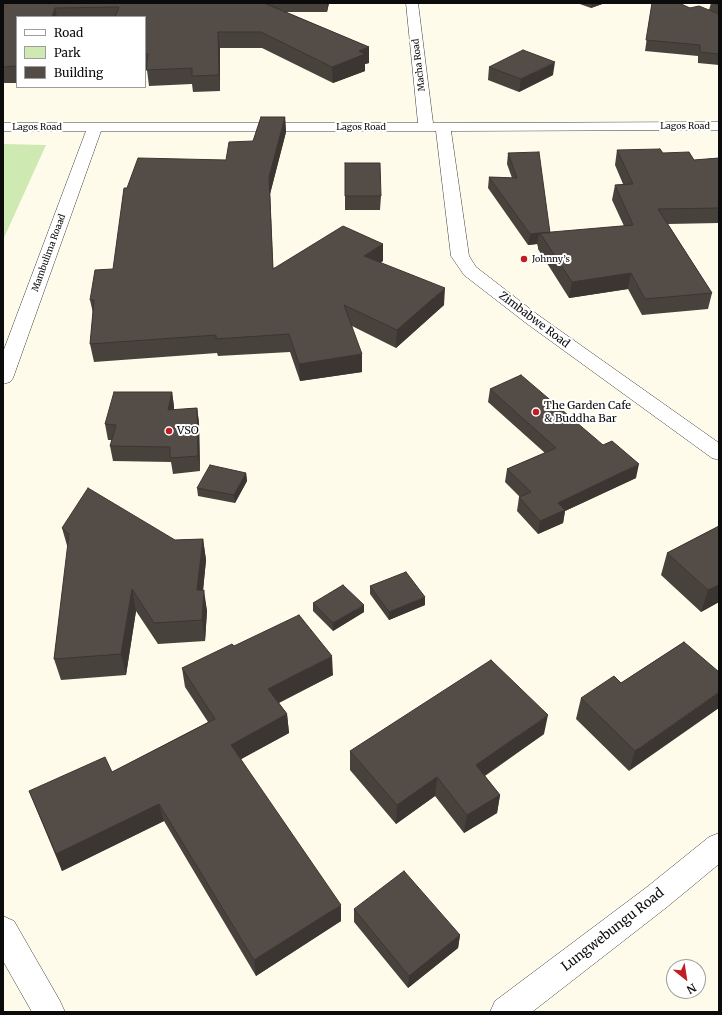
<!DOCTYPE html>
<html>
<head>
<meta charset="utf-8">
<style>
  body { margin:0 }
  #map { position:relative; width:722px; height:1015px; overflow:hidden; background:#fffbea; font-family:Merriweather,serif }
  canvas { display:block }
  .frame { position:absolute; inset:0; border:4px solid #0b0b0b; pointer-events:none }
  .legend { position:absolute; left:16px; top:16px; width:130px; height:72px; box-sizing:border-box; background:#fff; border:1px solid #9d9d9d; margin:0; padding:5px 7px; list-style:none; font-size:12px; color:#0b0b0b }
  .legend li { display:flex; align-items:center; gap:8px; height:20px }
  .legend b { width:20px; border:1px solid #9d9d9d }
  .north { position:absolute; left:666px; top:959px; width:40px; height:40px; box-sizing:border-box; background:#fff; border:1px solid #9d9d9d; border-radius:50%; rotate:150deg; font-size:11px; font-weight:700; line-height:16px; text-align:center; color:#0b0b0b }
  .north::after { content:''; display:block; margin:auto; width:14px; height:18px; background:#c01e23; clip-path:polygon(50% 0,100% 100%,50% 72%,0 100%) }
</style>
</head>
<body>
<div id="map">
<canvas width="722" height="1015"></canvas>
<div class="frame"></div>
<ul class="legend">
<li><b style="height:5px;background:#fff"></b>Road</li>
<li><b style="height:11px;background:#ceeab2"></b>Park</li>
<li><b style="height:11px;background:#544d47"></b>Building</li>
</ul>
<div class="north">N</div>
</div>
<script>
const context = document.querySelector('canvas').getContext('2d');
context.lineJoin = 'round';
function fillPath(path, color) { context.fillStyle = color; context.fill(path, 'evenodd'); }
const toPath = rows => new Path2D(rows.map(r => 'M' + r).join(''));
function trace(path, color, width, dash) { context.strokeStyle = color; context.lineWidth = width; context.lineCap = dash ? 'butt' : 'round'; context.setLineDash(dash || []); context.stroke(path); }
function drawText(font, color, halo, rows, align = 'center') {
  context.font = font + ' Merriweather,serif'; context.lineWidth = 4; context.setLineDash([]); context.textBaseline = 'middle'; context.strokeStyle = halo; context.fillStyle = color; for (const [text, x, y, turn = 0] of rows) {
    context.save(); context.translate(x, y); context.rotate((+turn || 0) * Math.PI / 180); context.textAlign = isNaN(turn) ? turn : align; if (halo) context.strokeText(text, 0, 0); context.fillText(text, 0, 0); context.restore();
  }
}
const green = toPath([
  [3,144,46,145,3,240]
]);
const street = toPath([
  [406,3,418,3,433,123,719,122,719,130,451,131,469,256,476,267,538,315,719,443,719,460,712,458,526,323,464,275,451,256,436,131,101,131,13,378,10,382,3,384,3,352,86,131,3,131,3,123,418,123,406,3],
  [719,833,719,864,667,907,532,1012,490,1012,495,1001,647,887,709,837,719,833],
  [3,916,14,921,60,1001,65,1012,32,1012,3,961,3,916]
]);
const wall = toPath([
  [3,3,329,3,327,12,286,12,369,47,369,63,365,64,365,71,333,83,262,48,220,48,220,91,193,92,192,84,149,86,147,70,145,70,145,17,17,17,17,83,3,83],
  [577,3,605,3,591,8],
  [652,3,709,10,711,3,719,3,719,65,698,63,698,56,645,51],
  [489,67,553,75,519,92,488,80],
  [285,117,286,132,270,194,273,268,383,244,383,261,380,263,444,305,396,348,352,326,362,372,300,381,290,352,218,356,217,353,94,362,90,344,93,313,90,300,113,269,226,160,253,141],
  [617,150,663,153,694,160,719,158,719,223,668,224,712,293,708,309,642,315,628,289,569,298,538,249,538,247,537,244,528,245,488,188,489,177,512,178,507,164,508,153,550,233,624,226,612,200,615,185,623,184,615,165],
  [345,163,381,196,380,210,345,210],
  [490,389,636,478,565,511,563,523,538,534,517,511,519,497,520,497,505,482,507,469,545,453,488,402],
  [172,392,174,407,174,410,197,408,199,423,200,471,173,474,171,462,113,461,110,446,112,440,108,440,105,424],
  [246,473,247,481,235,503,198,496,197,488],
  [719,526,719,602,701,612,661,575,667,553],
  [62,528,175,540,203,539,206,560,203,590,207,611,205,641,158,644,136,611,126,675,61,680,54,659,68,549],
  [370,586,425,605,389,620,370,594],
  [313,603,364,612,333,631,313,611],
  [684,642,629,771,576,719,581,698,621,683],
  [234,646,333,675,279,703,287,714,289,733,241,759,341,921,256,976,164,821,62,871,29,791,112,772,208,722,185,687,182,668],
  [544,734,485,776,500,795,497,813,464,833,435,796,396,824,350,770,350,751],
  [354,909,460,935,458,948,408,988,354,922]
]);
const shadedWall = toPath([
  [327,3,329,3,327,12],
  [592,3,605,3,591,8],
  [55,8,57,17,52,17],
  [218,32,220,48,220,91,219,75],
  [369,47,369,63,365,64,365,71,333,83,332,67,359,51],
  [555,62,553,75,519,92,521,79],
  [285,117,286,132,270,194,274,286,269,177],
  [539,233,537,244,528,245,530,234],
  [383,244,383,261,364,274,364,256],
  [631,273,628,289,569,298,572,282],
  [445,288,444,305,396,348,397,330],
  [362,354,362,372,300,381,299,364],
  [172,392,174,407,171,425,168,410],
  [197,408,199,423,200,471,198,456],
  [639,464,636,478,565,511,563,523,538,534,540,521,558,503],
  [246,473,247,481,235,503,234,495],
  [203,539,206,560,201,611,197,590],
  [719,585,719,602,701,612,708,590],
  [132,589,136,611,126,675,121,654],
  [204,590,207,611,205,641,202,620],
  [425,597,425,605,389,620,389,612],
  [364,605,364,612,333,631,333,623],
  [332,656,333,675,270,707,268,689],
  [719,692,719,708,629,771,635,751],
  [287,714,289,733,234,763,231,745],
  [548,715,544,734,473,783,476,765],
  [437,777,435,796,396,824,397,805],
  [500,795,497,813,464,833,467,815],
  [159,804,164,821,62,871,56,854],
  [341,905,341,921,256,976,254,960],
  [460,935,458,948,408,988,409,976]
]);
const building = toPath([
  [3,3,264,3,369,47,359,51,365,54,332,67,261,32,218,32,219,75,192,76,192,68,146,70,148,54,145,54,145,17,115,17,119,7,55,8,52,17,17,17,17,66,3,67,3,3],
  [652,3,679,3,690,8,699,6,719,14,719,54,700,52,700,45,646,40,652,3],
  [713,3,719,3,719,5,713,3],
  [523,50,555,62,521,79,489,67,523,50],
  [261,117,285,117,269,177,273,269,343,226,383,244,364,256,445,288,397,330,344,305,362,354,299,364,289,334,216,339,216,335,90,344,94,300,90,300,95,270,113,269,124,188,127,188,138,158,226,160,229,142,253,141,261,117],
  [660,149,663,153,689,152,694,160,719,158,719,208,658,209,712,293,645,299,631,273,572,282,540,233,633,225,615,185,633,184,617,150,660,149],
  [539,152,550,233,540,233,540,235,539,233,530,234,489,177,517,178,508,153,539,152],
  [345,163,380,163,381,196,345,196,345,163],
  [521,375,603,445,612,441,639,464,558,503,565,510,540,521,519,497,531,492,507,469,556,448,490,389,521,375],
  [114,392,172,392,168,410,197,408,198,456,170,458,170,447,110,446,116,425,105,424,114,392],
  [210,465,246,473,234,495,197,488,210,465],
  [88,488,175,540,203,539,197,590,204,590,202,620,154,623,132,589,121,654,54,659,69,534,62,528,88,488],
  [719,526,719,585,708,590,667,553,719,526],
  [406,572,425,597,389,612,370,586,406,572],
  [343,585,364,605,333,623,313,603,343,585],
  [299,615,332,656,268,689,287,714,231,745,341,905,254,960,159,804,56,854,29,791,105,757,112,772,215,719,182,668,232,644,234,646,299,615],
  [684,642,719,672,719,692,635,751,581,698,614,676,621,683,684,642],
  [491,660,548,715,476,765,500,795,467,815,437,777,397,805,350,751,491,660],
  [404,871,460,935,409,976,354,909,404,871]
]);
const markers = [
  [524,259,4,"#c01e23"],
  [536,412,4,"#c01e23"],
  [169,431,4,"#c01e23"]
];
const farStreetnames = [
  ["Macha Road",419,65,-97],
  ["Lagos Road",685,126],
  ["Lagos Road",37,127],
  ["Lagos Road",361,127],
  ["Mambulima Roaad",49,253,-70]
];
const farPoinames = [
  ["Johnny’s",532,259]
];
const streetNames = [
  ["Zimbabwe Road",534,320,37]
];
const poiNames = [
  ["The Garden Cafe",544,406],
  ["& Buddha Bar",544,419],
  ["VSO",177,431]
];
const nearStreetnames = [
  ["Lungwebungu Road",613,930,-38]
];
fillPath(green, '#ceeab2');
trace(street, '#3e3e3e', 1);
fillPath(street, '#fff');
fillPath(wall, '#48423d');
fillPath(shadedWall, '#3b3632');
fillPath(building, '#544d47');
trace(building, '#3b3632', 1);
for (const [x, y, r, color] of markers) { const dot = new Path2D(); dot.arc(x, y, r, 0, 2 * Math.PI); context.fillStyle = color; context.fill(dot); trace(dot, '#fff', 1.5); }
drawText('9px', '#0b0b0b', '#fff', farStreetnames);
drawText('9px', '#0b0b0b', '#fff', farPoinames, 'left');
drawText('11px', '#0b0b0b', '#fff', streetNames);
drawText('11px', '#0b0b0b', '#fff', poiNames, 'left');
drawText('13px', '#0b0b0b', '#fff', nearStreetnames);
</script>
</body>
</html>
